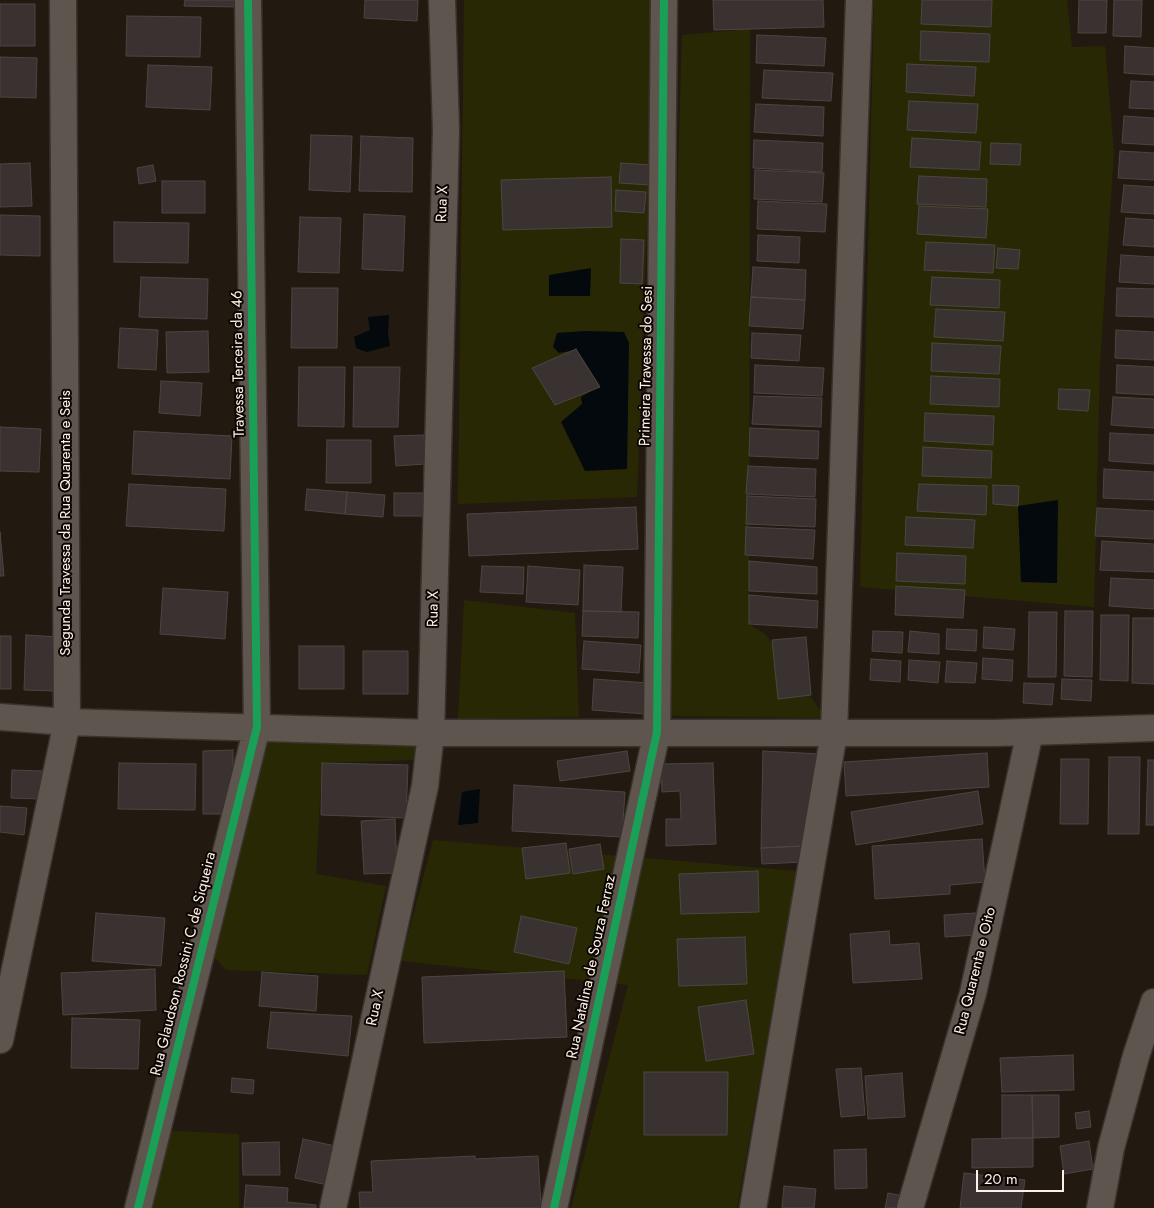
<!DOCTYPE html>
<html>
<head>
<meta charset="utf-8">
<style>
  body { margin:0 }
  #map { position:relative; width:1154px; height:1208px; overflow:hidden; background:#221910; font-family:Jost,sans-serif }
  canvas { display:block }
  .scale { position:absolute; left:976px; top:1170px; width:88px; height:22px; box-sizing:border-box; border:2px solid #fdf1e7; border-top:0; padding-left:6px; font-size:15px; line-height:18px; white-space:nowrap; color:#fdf1e7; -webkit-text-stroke:4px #0c0602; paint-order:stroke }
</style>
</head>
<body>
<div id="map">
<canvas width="1154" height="1208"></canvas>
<div class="scale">20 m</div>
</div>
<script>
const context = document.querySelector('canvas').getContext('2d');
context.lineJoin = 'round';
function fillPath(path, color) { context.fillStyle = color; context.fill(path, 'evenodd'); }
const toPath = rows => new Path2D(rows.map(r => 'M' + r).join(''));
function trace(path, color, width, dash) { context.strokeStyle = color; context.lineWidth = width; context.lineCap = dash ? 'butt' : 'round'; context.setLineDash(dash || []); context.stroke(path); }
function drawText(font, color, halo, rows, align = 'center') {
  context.font = font + ' Jost,sans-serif'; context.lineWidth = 4; context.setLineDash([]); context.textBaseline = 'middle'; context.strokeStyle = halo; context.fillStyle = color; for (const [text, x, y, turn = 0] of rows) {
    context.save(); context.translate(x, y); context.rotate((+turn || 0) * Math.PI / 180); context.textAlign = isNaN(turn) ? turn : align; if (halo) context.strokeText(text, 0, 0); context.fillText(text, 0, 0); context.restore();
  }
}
const green = toPath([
  [464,0,655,0,637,497,458,504],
  [874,0,1067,0,1072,47,1105,46,1114,152,1100,365,1094,607,860,587],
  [750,29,749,624,765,634,826,718,667,716,674,302,682,35],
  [464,600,575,613,579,717,458,719],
  [261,737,415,745,415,760,322,763,316,874,386,886,367,975,226,970,213,956],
  [433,840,797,871,737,1208,571,1208,628,985,401,961],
  [157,1130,239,1134,239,1208,149,1208]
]);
const water = toPath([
  [591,268,590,296,549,296,549,275],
  [389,315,388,333,390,346,367,352,356,348,354,337,370,330,368,317],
  [585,331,624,332,629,343,627,469,585,471,561,422,582,404,581,397,600,386,576,350,559,353,553,347,557,333],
  [1058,500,1057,583,1021,582,1018,506],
  [480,789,478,823,458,825,462,792]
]);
const building = toPath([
  [185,0,237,0,237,7,184,6,185,0],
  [365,0,418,0,417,21,364,18,365,0],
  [713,0,823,0,824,27,714,30,713,0],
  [922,0,992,0,991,27,921,24,922,0],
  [1079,0,1107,0,1106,33,1078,33,1079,0],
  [1114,0,1142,0,1141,37,1113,36,1114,0],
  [0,4,35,4,35,46,0,46,0,4],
  [127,16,201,17,200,57,126,56,127,16],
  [921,31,990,34,989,62,920,60,921,31],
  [757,35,826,38,824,66,756,63,757,35],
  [1125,46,1154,48,1154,75,1124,73,1125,46],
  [0,57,37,58,36,98,0,97,0,57],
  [907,64,976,67,974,96,906,92,907,64],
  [148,65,212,67,210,110,146,107,148,65],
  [764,70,833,73,831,101,762,98,764,70],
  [1131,81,1154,82,1154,109,1129,108,1131,81],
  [909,101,978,104,976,133,907,130,909,101],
  [756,104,824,107,823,136,754,132,756,104],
  [1124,116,1154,118,1154,145,1122,143,1124,116],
  [311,135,352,136,350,192,309,190,311,135],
  [361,136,413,138,412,192,359,191,361,136],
  [912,138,981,142,979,170,910,167,912,138],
  [754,140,823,143,822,172,753,168,754,140],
  [991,143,1021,144,1020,165,990,164,991,143],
  [1120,151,1154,153,1154,180,1118,178,1120,151],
  [30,163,32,206,0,207,0,164,30,163],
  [621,163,651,165,650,185,619,183,621,163],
  [153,165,156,181,139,184,137,168,153,165],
  [755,170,824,173,822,202,754,199,755,170],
  [919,176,987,179,986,207,917,204,919,176],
  [611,177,612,227,503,230,501,180,611,177],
  [162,181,205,181,205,213,162,213,162,181],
  [1124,185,1154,187,1154,214,1121,212,1124,185],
  [616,190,646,192,644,213,615,211,616,190],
  [758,201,827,204,825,232,757,229,758,201],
  [919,206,988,209,986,238,917,234,919,206],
  [364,214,405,216,403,271,362,269,364,214],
  [0,215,40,216,40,256,0,255,0,215],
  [300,217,341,218,339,273,298,272,300,217],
  [1126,218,1154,220,1154,247,1123,245,1126,218],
  [114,222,189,223,188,263,114,262,114,222],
  [758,235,800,237,799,263,757,261,758,235],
  [621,239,644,240,642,284,620,283,621,239],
  [926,242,995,245,993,273,924,270,926,242],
  [998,248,1020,250,1018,269,996,268,998,248],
  [1121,255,1154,257,1154,284,1119,282,1121,255],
  [753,267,806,270,805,300,751,297,753,267],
  [141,277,208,279,207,319,139,317,141,277],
  [932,277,1000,280,999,308,930,305,932,277],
  [292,288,338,288,337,348,291,348,292,288],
  [1117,288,1154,289,1154,317,1116,316,1117,288],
  [751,297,805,300,803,329,749,326,751,297],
  [936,309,1005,312,1003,341,934,337,936,309],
  [120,328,158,330,156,370,118,368,120,328],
  [1116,330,1154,332,1154,360,1115,358,1116,330],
  [208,331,209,372,167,373,166,332,208,331],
  [752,333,801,335,799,361,751,358,752,333],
  [932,343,1001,346,999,374,931,371,932,343],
  [576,349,600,387,555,405,532,368,576,349],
  [755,365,824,368,822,396,754,393,755,365],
  [1117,365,1154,367,1154,395,1116,393,1117,365],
  [299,367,345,367,344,427,298,426,299,367],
  [354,367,400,367,398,427,353,427,354,367],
  [931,376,1000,379,999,407,930,404,931,376],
  [161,381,202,383,200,416,159,413,161,381],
  [1059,389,1090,390,1088,411,1058,409,1059,389],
  [754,396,822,398,821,427,752,424,754,396],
  [1113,397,1154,399,1154,428,1111,425,1113,397],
  [925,413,994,416,993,445,924,441,925,413],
  [0,427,41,429,39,472,0,471,0,427],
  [750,428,819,431,818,459,749,456,750,428],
  [134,431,232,436,230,479,132,474,134,431],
  [1110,433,1154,435,1154,464,1109,461,1110,433],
  [424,435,425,464,396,466,394,436,424,435],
  [327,440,371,440,371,483,326,483,327,440],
  [923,447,992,451,991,478,922,476,923,447],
  [748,466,816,469,815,497,746,494,748,466],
  [1104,469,1154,472,1154,500,1103,498,1104,469],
  [129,484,226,489,224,531,126,526,129,484],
  [919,484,987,486,986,515,917,511,919,484],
  [993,485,1019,486,1018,506,993,504,993,485],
  [307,489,347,492,345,514,305,510,307,489],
  [347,492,385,495,383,517,345,514,347,492],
  [394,493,423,493,423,516,394,516,394,493],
  [747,496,816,499,815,527,746,524,747,496],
  [636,507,638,549,469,556,467,514,636,507],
  [1097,508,1154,511,1154,539,1095,536,1097,508],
  [906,517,975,520,973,548,905,545,906,517],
  [746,527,815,530,813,559,745,555,746,527],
  [0,532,4,576,0,576,0,532],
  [1102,541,1154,544,1154,572,1100,570,1102,541],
  [897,553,966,556,965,584,896,581,897,553],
  [749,561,817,567,817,594,749,591,749,561],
  [584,565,623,567,621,612,583,611,584,565],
  [482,566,524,567,523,594,480,592,482,566],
  [528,566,580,570,578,605,526,602,528,566],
  [1111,578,1154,580,1154,609,1109,606,1111,578],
  [896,586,965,590,963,618,895,615,896,586],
  [163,588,228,592,225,639,160,634,163,588],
  [749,595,818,601,817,628,749,624,749,595],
  [583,611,639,612,638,638,582,636,583,611],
  [1065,611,1093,611,1092,677,1064,676,1065,611],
  [1029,612,1057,612,1056,677,1028,677,1029,612],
  [1101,615,1129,615,1128,681,1100,680,1101,615],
  [1133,618,1154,618,1154,684,1132,683,1133,618],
  [984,627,1015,629,1013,650,983,648,984,627],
  [947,629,977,630,976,651,946,649,947,629],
  [873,631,903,632,902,653,872,651,873,631],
  [910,631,939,634,939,654,908,652,910,631],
  [26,635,58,637,55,691,24,690,26,635],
  [0,636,11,636,11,689,0,689,0,636],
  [806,637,811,695,778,699,772,640,806,637],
  [584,641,641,645,639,673,582,669,584,641],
  [299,646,344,646,344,689,299,689,299,646],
  [363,651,408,651,408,694,363,694,363,651],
  [983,658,1013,660,1012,681,982,679,983,658],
  [871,659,901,661,900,682,870,680,871,659],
  [909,660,940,662,938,683,908,680,909,660],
  [947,661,977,663,975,683,945,682,947,661],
  [594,679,648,683,646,714,592,710,594,679],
  [1062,679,1092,680,1091,701,1061,699,1062,679],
  [1024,683,1054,684,1052,705,1023,703,1024,683],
  [233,750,233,814,203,814,203,751,233,750],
  [627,751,630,771,560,781,557,761,627,751],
  [763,751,822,754,803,846,761,848,763,751],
  [987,753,989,787,846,796,844,762,987,753],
  [1109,757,1140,757,1139,834,1108,834,1109,757],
  [1061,759,1089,759,1088,824,1060,824,1061,759],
  [1148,760,1154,760,1154,825,1146,825,1148,760],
  [119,763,196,764,195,810,118,809,119,763],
  [322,763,408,765,406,818,321,815,322,763],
  [713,763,716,844,666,846,666,819,681,819,680,791,662,792,661,764,713,763],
  [12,770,42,771,41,799,11,798,12,770],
  [514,785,625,792,622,837,512,831,514,785],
  [978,791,983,824,856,845,851,812,978,791],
  [0,806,27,808,24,835,0,832,0,806],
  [395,819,397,873,364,874,361,821,395,819],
  [982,839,985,882,950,885,950,894,875,899,872,846,982,839],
  [566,843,570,873,526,879,522,848,566,843],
  [600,844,604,869,573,874,569,849,600,844],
  [803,846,804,862,762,864,761,848,803,846],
  [758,871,759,912,681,914,679,874,758,871],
  [96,913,165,918,161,966,92,961,96,913],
  [975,913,977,935,945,937,944,915,975,913],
  [521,916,577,928,569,964,514,952,521,916],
  [889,931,890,945,919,943,922,979,853,983,850,934,889,931],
  [745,937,747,984,679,986,677,939,745,937],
  [155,969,156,1010,63,1015,61,973,155,969],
  [564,971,567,1037,424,1043,422,977,564,971],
  [262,972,318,976,316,1011,259,1006,262,972],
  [746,1000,754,1054,706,1061,698,1007,746,1000],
  [271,1012,352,1016,348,1056,267,1048,271,1012],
  [72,1018,140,1020,138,1069,71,1068,72,1018],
  [1073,1055,1074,1090,1002,1092,1000,1058,1073,1055],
  [861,1068,865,1115,841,1117,836,1069,861,1068],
  [644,1072,728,1072,727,1135,644,1135,644,1072],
  [902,1073,905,1117,868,1119,865,1076,902,1073],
  [232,1078,254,1080,253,1094,231,1092,232,1078],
  [1002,1095,1032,1095,1033,1138,1002,1138,1002,1095],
  [1032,1095,1059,1095,1059,1137,1033,1138,1032,1095],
  [1089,1111,1091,1127,1077,1129,1075,1113,1089,1111],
  [1033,1138,1033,1167,972,1168,972,1139,1033,1138],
  [303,1139,340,1147,332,1186,295,1178,303,1139],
  [1089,1141,1093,1169,1064,1174,1060,1146,1089,1141],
  [279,1142,280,1175,243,1175,242,1143,279,1142],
  [866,1149,867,1188,835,1189,834,1150,866,1149],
  [475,1156,475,1159,538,1156,541,1208,360,1208,359,1192,373,1192,371,1161,475,1156],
  [964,1173,1025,1180,1021,1208,960,1208,964,1173],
  [246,1185,288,1188,287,1202,316,1205,316,1208,244,1208,246,1185],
  [784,1186,816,1189,814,1208,782,1208,784,1186],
  [888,1193,904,1196,902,1208,885,1208,888,1193]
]);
const minor = toPath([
  [0,717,67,722,431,733,995,733,1154,728],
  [0,1040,67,722,63,0],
  [138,1208,257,727,248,0],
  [333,1208,425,786,431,733,446,130,442,0],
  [554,1208,657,732,664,0],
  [753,1208,834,733,859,0],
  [910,1208,973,993,1030,732],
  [1100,1208,1111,1148,1136,1056,1154,1002]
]);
const cycleway = toPath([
  [138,1208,257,727,248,0],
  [554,1208,657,732,664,0]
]);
const streetNames = [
  ["Rua X",443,204,-88],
  ["Travessa Terceira da 46",239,364,-91],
  ["Primeira Travessa do Sesi",647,366,-89],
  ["Segunda Travessa da Rua Quarenta e Seis",66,523,-90],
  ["Rua X",434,609,-89],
  ["Rua Glaudson Rossini C de Siqueira",184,964,-76],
  ["Rua Natalina de Souza Ferraz",592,967,-78],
  ["Rua Quarenta e Oito",976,971,-76],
  ["Rua X",376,1008,-78]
];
fillPath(green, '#282904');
fillPath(water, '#03090d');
fillPath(building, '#393231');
trace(building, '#4e4542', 1);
trace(minor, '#3a332d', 29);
trace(minor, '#5e554f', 26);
trace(cycleway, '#1a9f57', 8);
drawText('15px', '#fdf1e7', '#0c0602', streetNames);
</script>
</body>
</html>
